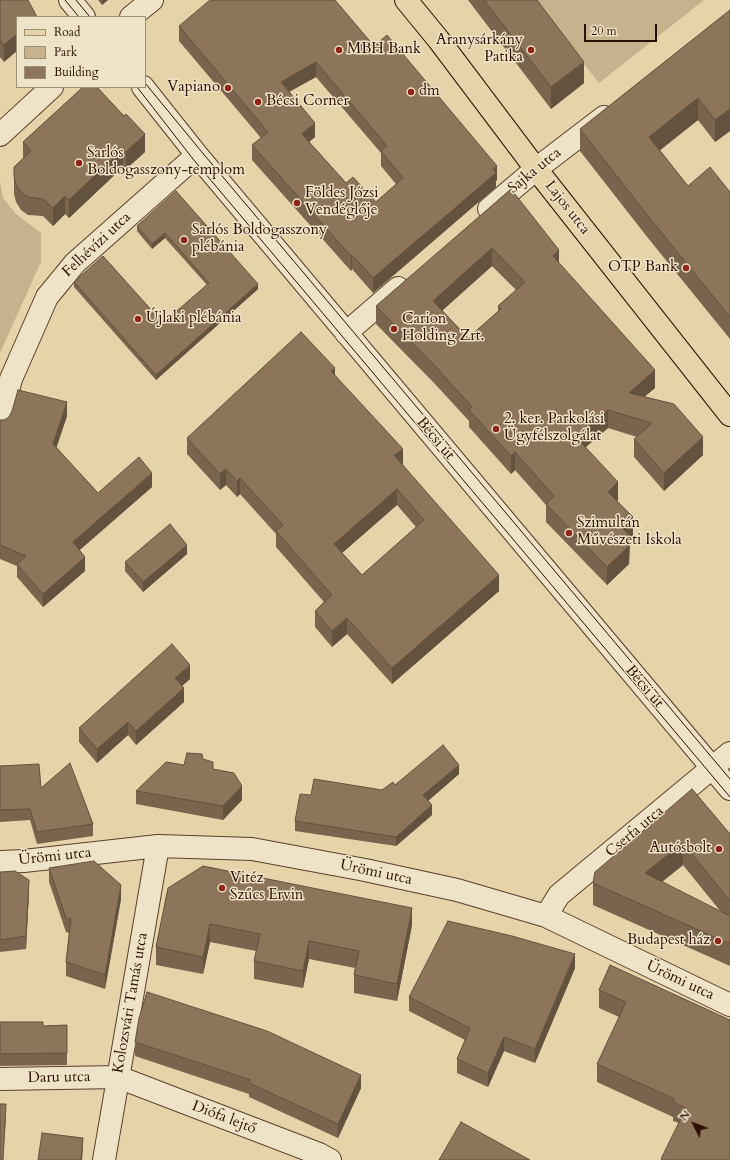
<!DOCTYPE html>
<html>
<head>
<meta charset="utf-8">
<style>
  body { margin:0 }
  #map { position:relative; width:730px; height:1160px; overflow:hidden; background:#e5d3a9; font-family:Cardo,serif }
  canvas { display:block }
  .legend { position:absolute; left:16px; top:16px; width:130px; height:72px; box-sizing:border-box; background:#eee2c7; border:1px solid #a18e78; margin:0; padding:5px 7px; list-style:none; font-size:12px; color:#2d0f02 }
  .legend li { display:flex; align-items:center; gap:8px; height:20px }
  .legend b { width:20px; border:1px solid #a18e78 }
  .north { position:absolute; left:674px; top:1104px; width:40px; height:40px; -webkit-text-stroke:3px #eee2c7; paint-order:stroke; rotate:312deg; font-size:11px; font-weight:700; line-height:16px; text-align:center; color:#2d0f02 }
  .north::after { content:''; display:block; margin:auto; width:14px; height:18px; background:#2d0f02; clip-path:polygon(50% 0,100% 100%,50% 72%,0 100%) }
  .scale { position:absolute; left:584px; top:24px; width:73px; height:18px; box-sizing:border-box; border:2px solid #2d0f02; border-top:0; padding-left:5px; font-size:12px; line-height:14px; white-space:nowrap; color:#2d0f02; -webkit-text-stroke:3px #eee2c7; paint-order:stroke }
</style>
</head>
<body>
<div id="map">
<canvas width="730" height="1160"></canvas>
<ul class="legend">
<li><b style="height:5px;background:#e5d3a9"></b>Road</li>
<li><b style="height:11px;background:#c6b28d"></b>Park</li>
<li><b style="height:11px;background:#8d7559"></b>Building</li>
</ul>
<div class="north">N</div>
<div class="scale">20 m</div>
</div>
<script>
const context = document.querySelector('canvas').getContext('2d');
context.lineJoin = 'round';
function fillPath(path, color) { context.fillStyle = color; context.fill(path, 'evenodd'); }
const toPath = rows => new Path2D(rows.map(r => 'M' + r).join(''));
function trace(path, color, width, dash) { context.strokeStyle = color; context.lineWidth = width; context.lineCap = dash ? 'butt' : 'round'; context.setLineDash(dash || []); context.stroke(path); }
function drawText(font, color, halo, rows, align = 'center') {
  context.font = font + ' Cardo,serif'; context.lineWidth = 3; context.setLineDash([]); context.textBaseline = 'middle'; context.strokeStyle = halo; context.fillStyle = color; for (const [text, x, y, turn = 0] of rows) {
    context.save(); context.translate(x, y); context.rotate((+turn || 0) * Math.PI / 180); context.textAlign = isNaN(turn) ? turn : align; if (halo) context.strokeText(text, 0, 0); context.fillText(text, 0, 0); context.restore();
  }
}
const green = toPath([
  [533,0,704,0,599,83],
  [0,181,3,198,16,214,41,233,41,262,0,353]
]);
const minor = toPath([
  [70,0,84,17],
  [131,17,152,0],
  [143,87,197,155,730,789],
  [0,135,52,87],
  [489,209,536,169,604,117],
  [346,333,398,288],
  [0,422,11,379,47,297,75,263,197,155],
  [0,862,24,861,158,846,252,849,365,870,457,890,546,916,730,1005],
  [546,916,559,895,730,753],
  [0,1079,118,1077,319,1154,330,1160],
  [104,1160,158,846]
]);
const major = toPath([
  [406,0,438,39,536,169,730,415]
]);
const tram = toPath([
  [65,0,79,17],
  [76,0,90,17],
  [145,83,201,151,730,779],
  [137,87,193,159,730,797]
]);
const wall = toPath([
  [0,0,28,0,4,62,0,57],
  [98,0,108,0,102,5],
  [468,0,537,0,584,83,551,109],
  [730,10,730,131,715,142,698,120,660,150,688,186,730,192,730,339,648,238,580,151,580,129],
  [179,26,374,46,497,180,496,181,496,187,373,293,352,269,351,271,252,160,252,145,261,138,179,41],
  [316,77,381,153,381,166,396,184,376,202,346,183,309,142,315,137,289,92],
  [83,87,145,152,126,169,123,167,69,218,65,214,53,226,43,216,28,215,21,210,16,202,14,194,14,167,23,159,23,142],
  [511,189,559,263,655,388,645,396,703,455,664,491,634,457,634,439,637,437,608,428,586,447,618,500,617,501,633,535,630,538,629,564,607,585,546,522,546,505,515,470,511,474,469,427,469,421,436,385,376,324,376,306],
  [492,266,516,290,498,306,498,311,468,338,442,310],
  [176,191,258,289,156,380,74,287,74,282,163,323,207,285,165,238,152,249,137,231,137,226],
  [335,375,499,591,392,684,347,634,332,647,315,627,315,611,324,602,276,547,276,534,240,494,237,497,226,485,220,490,187,454,187,438],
  [397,505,416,527,362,575,342,553],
  [67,416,56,447,98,493,152,487,79,550,85,571,43,607,17,577,17,566,0,559,0,420],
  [187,554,143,592,125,571,125,562],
  [190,679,182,686,184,702,136,745,128,735,97,763,79,742,79,728],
  [203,759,213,769,242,800,223,820,136,804,136,791,184,765],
  [0,766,41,788,93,824,93,836,37,844,30,820,0,822],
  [459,774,428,801,432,815,396,846,295,831,295,821,311,795,382,790,395,785],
  [692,789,730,834,730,966,593,905,593,883],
  [683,865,721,912,662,882],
  [49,868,121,899,105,989,66,976,66,962,69,933,66,932,49,882],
  [0,872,29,892,26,949,0,952],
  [168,888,412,925,397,1001,354,993,354,975,355,968,309,959,303,988,254,979,254,961,256,951,210,942,203,974,156,965,156,947],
  [610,965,730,1160,661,1160,661,1159,679,1123,673,1121,673,1117,597,1082,597,1064,619,1017,599,1008,599,990],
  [575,968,535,1063,504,1051,488,1087,457,1073,457,1059,465,1040,409,1011,409,997],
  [0,1022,43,1026,67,1025,67,1065,0,1066],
  [135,1042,361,1088,338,1138,249,1097,249,1094,135,1056]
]);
const shadedWall = toPath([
  [102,0,108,0,102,5],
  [17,34,17,51,4,62,4,45],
  [316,62,316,77,281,96,281,82],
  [584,62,584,83,551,109,551,87],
  [698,98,698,120,649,159,649,137],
  [730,109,730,131,715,142,715,120],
  [315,123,315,137,302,148,302,134],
  [145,134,145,152,126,169,126,152],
  [123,149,123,167,69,218,69,200],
  [497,166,497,180,496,181,496,187,373,293,373,278],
  [65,196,65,214,53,226,53,208],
  [165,233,165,238,152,249,152,244],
  [492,248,492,266,433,319,433,301],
  [559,250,559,268,553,256],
  [352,255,352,269,351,271,351,256],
  [258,284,258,289,156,380,156,375],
  [335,368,335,384,331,371],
  [655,370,655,388,629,410,629,393],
  [67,402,67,416,53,458,53,444],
  [608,410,608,428,576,455,576,437],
  [703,437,703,455,664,491,664,473],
  [403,449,403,465,394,455],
  [515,452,515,470,511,474,511,456],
  [226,469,226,485,220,490,220,474],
  [152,473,152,487,73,556,73,542],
  [240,478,240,494,237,497,237,481],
  [618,482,618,500,608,509,608,492],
  [397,489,397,505,334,560,334,544],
  [633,517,633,535,630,538,629,564,607,585,607,567,622,528],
  [187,545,187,554,143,592,143,582],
  [85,557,85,571,43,607,43,594],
  [499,575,499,591,392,684,392,668],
  [347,618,347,634,332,647,332,631],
  [190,665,190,679,175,692,175,678],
  [184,688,184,702,136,745,136,731],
  [128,722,128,735,97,763,97,749],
  [459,765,459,774,423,805,423,795],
  [242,786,242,800,223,820,223,806],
  [432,805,432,815,396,846,396,837],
  [683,843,683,865,645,895,645,873],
  [29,880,29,892,26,949,26,936],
  [121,885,121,899,105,989,105,975],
  [412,908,412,925,397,1001,397,984],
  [210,924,210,942,203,974,203,957],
  [309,941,309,959,303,988,303,971],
  [575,954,575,968,535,1063,535,1049],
  [504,1037,504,1051,488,1087,488,1073],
  [361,1075,361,1088,338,1138,338,1124],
  [6,1104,6,1116,3,1160],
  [83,1138,83,1147,82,1160,81,1160]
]);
const building = toPath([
  [0,0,28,0,37,17,17,17,17,34,4,45,0,40,0,0],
  [210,0,335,0,374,46,387,35,497,166,493,169,496,173,373,278,352,255,351,256,252,145,268,132,179,26,210,0],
  [316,62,387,146,381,151,403,178,376,202,353,177,346,183,302,134,315,123,281,82,316,62],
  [484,0,537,0,584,62,551,87,484,0],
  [730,10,730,109,715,120,698,98,649,137,688,186,710,167,730,192,730,317,648,216,580,129,730,10],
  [83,87,97,87,124,116,126,114,145,134,126,152,123,149,69,200,65,196,53,208,43,199,28,197,21,192,16,185,14,176,14,167,31,151,23,142,83,87],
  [511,189,559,250,553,256,655,370,629,393,674,404,703,437,664,473,634,439,652,423,608,410,576,437,618,482,608,492,633,517,622,528,630,536,624,541,629,546,607,567,546,504,554,496,515,452,511,456,469,410,472,407,436,367,376,306,511,189],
  [492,248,525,282,498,306,501,309,468,338,433,301,492,248],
  [176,191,258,284,156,375,74,282,103,256,163,323,209,283,165,233,152,244,137,226,176,191],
  [301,332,335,368,331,371,403,449,394,455,499,575,392,668,347,618,332,631,315,611,332,595,276,531,283,525,240,478,237,481,226,469,220,474,187,438,301,332],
  [397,489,424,520,362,575,334,544,397,489],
  [18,390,67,402,53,444,98,493,139,457,152,473,73,542,85,557,43,594,17,564,26,556,0,545,0,420,4,420,9,417,12,411,18,390],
  [170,524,187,545,143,582,125,562,170,524],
  [172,644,190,665,175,678,184,688,136,731,128,722,97,749,79,728,172,644],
  [443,745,459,765,423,795,432,805,396,837,295,821,300,794,311,795,314,779,382,790,393,782,395,785,443,745],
  [187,753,202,754,203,759,213,762,213,769,234,773,242,786,223,806,136,791,166,762,184,765,187,753],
  [70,763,93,824,37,832,30,809,0,810,0,766,39,764,41,788,70,763],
  [692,789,730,834,730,901,683,843,645,873,730,916,730,944,593,883,595,872,692,789],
  [94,861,121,885,105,975,66,962,71,919,66,918,49,868,94,861],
  [203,866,412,908,397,984,354,975,359,951,309,941,303,971,254,961,260,934,210,924,203,957,156,947,168,888,203,866],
  [15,871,29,880,26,936,0,940,0,872,15,871],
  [448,921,512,936,575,954,535,1049,504,1037,488,1073,457,1059,470,1028,409,997,448,921],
  [610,965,730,1020,730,1160,663,1160,661,1159,686,1108,673,1102,675,1099,597,1064,626,1002,599,990,610,965],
  [147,992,267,1031,361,1075,338,1124,249,1083,251,1080,135,1042,139,1018,147,992],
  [0,1022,43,1022,43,1026,67,1025,67,1053,0,1054,0,1022],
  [0,1104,6,1104,3,1160,0,1160,0,1104],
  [461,1122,530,1160,439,1160,461,1122],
  [42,1133,83,1138,81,1160,38,1160,42,1133]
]);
const markers = [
  [339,50,4,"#8f2418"],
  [531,50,4,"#8f2418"],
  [228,88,4,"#8f2418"],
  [411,92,4,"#8f2418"],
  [258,102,4,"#8f2418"],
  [79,163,4,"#8f2418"],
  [297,203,4,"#8f2418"],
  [184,240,4,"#8f2418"],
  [686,268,4,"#8f2418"],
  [138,319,4,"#8f2418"],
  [394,329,4,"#8f2418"],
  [496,429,4,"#8f2418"],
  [569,533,4,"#8f2418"],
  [719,849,4,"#8f2418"],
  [222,888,4,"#8f2418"],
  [718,941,4,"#8f2418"]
];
const poiNames = [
  ["Aranysárkány",523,41,"right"],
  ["Patika",523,58,"right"],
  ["MBH Bank",347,50],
  ["Vapiano",220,88,"right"],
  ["dm",419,92],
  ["Bécsi Corner",266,102],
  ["Sarlós",87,154],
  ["Boldogasszony-templom",87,171],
  ["Földes Józsi",305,194],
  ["Vendéglője",305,211],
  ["Sarlós Boldogasszony",192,231],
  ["plébánia",192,248],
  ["OTP Bank",678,268,"right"],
  ["Újlaki plébánia",146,319],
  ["Carion",402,320],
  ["Holding Zrt.",402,337],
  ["2. ker. Parkolási",504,420],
  ["Ügyfélszolgálat",504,437],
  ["Szimultán",577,524],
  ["Művészeti Iskola",577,541],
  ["Autósbolt",711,849,"right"],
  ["Vitéz",230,879],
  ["Szűcs Ervin",230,896],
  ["Budapest ház",710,941,"right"]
];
const streetNames = [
  ["Sajka utca",535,171,-39],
  ["Lajos utca",567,208,52],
  ["Felhévízi utca",97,245,-43],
  ["Bécsi út",435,439,50],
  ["Bécsi út",644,687,50],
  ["Cserfa utca",635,832,-40],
  ["Ürömi utca",55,857,-6],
  ["Ürömi utca",376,873,12],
  ["Ürömi utca",680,981,25],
  ["Kolozsvári Tamás utca",131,1003,-80],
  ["Daru utca",59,1078,-1],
  ["Diófa lejtő",224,1118,21]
];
fillPath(green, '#c6b28d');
trace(minor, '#5b402c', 24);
trace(major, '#2d0f02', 24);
trace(minor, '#eee2c7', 22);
trace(major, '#e5d3a9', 22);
trace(tram, '#2d0f02', 1);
fillPath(wall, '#79654d');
fillPath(shadedWall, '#63523e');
fillPath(building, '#8d7559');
trace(building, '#63523e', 1);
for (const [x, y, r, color] of markers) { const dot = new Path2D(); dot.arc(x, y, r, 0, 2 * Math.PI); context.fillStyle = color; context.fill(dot); trace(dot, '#eee2c7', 1.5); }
drawText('15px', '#2d0f02', '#eee2c7', poiNames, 'left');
drawText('15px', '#2d0f02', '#eee2c7', streetNames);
</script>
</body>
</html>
